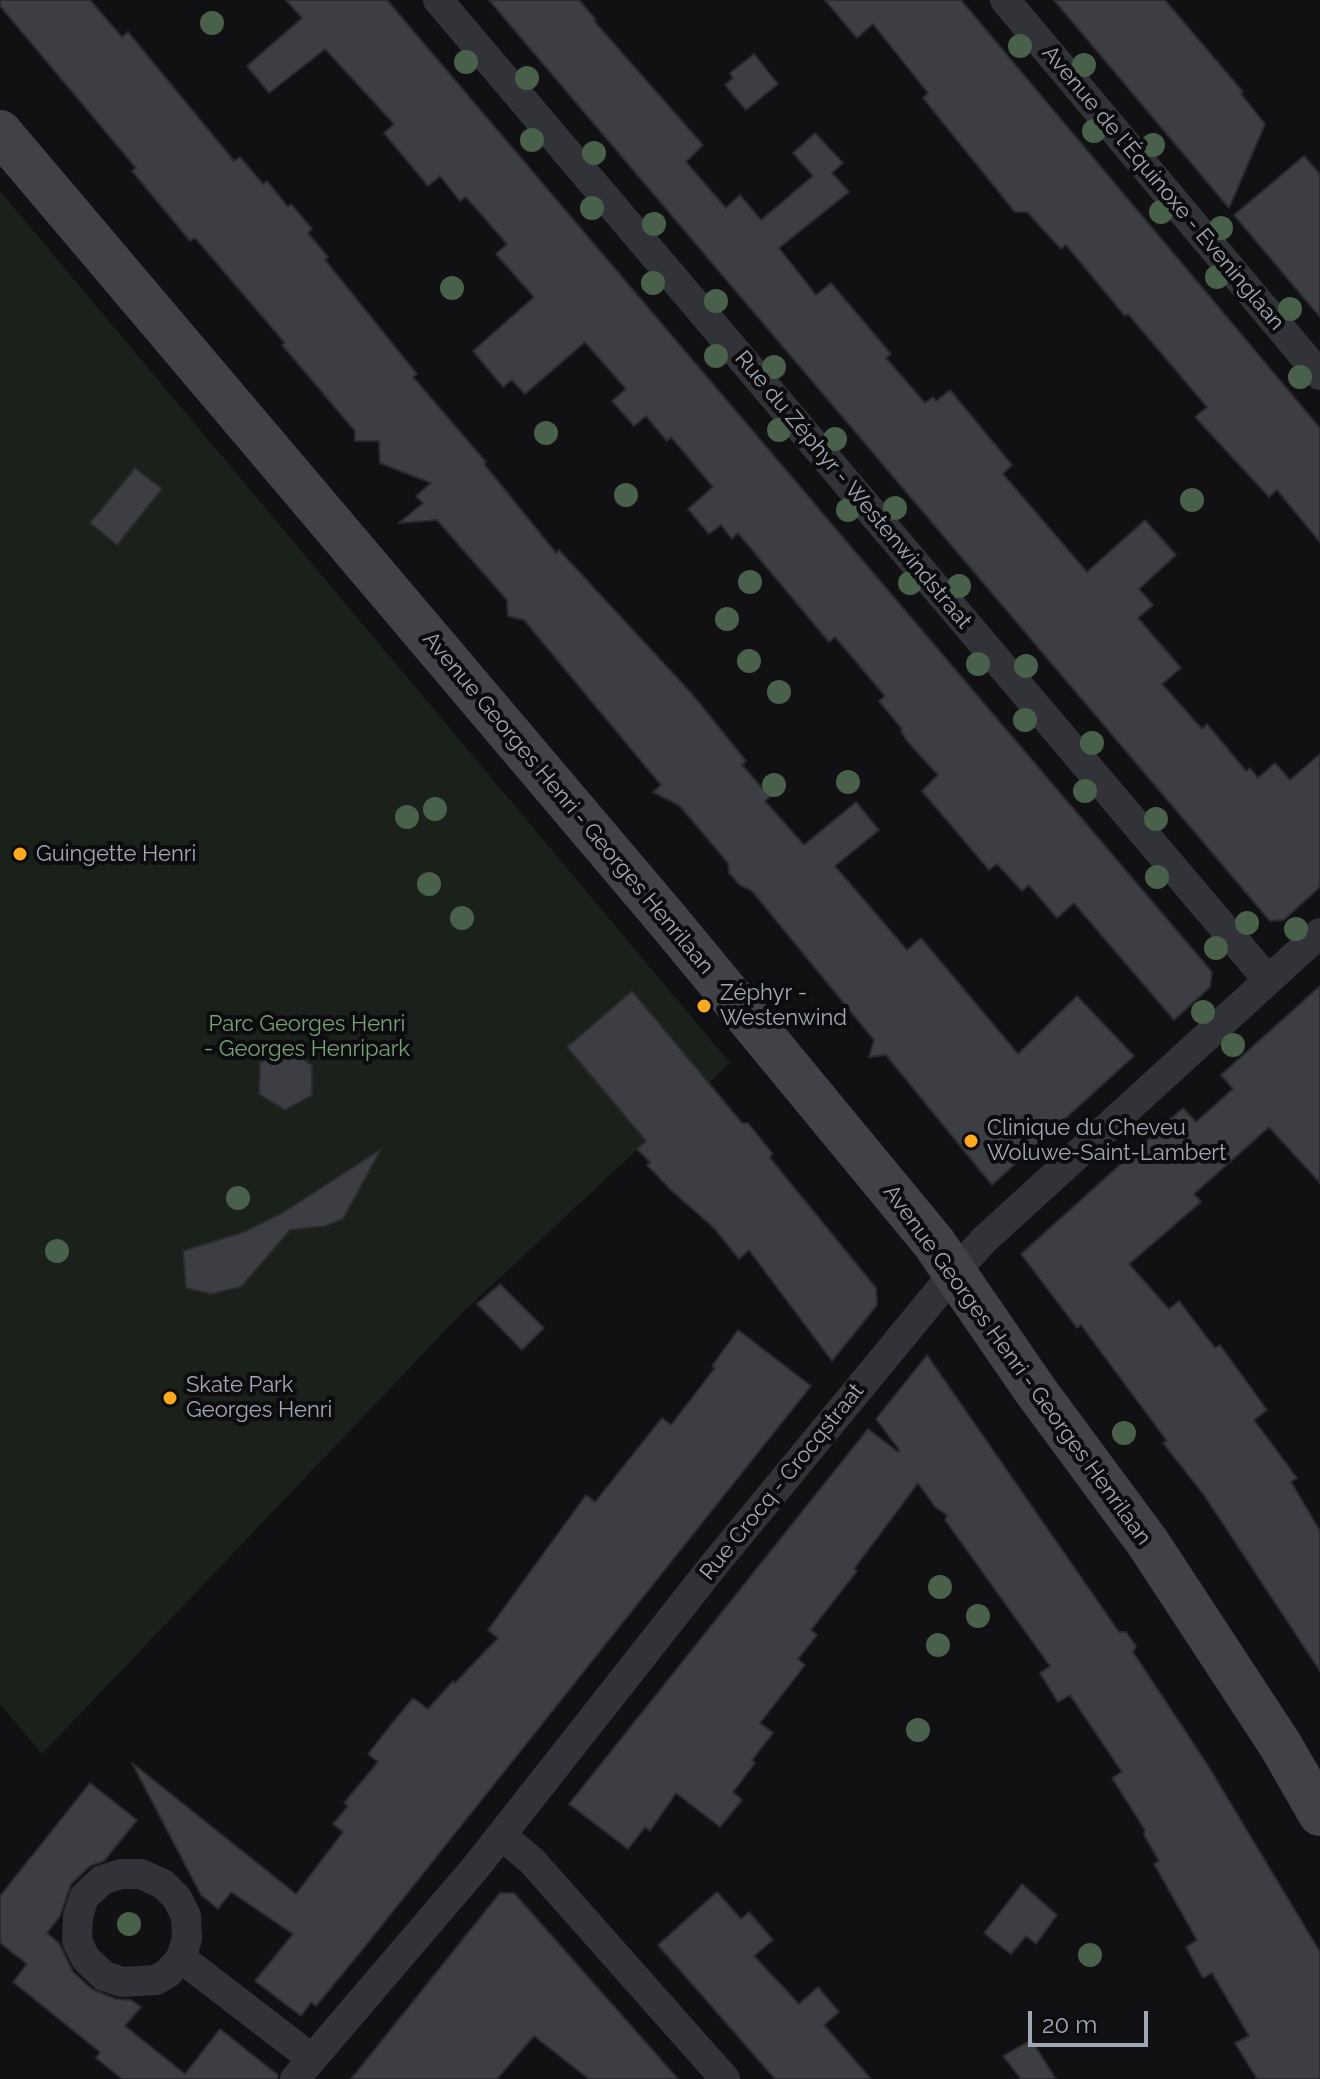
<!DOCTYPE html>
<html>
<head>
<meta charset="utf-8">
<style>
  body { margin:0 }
  #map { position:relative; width:1320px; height:2079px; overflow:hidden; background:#111113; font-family:Raleway,sans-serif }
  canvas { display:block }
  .scale { position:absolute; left:1028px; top:2011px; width:120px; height:36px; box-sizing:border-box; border:4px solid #a1a8b5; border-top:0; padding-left:10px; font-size:24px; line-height:28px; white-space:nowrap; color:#a1a8b5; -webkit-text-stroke:6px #0c0c0e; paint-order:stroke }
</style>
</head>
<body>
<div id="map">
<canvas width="1320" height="2079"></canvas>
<div class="scale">20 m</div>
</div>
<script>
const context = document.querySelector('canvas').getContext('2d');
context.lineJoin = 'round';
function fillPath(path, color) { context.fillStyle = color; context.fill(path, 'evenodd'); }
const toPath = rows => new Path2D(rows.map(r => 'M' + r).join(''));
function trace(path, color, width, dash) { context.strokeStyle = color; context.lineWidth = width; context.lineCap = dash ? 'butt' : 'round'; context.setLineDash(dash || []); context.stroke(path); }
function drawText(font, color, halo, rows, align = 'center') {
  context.font = font + ' Raleway,sans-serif'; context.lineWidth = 8; context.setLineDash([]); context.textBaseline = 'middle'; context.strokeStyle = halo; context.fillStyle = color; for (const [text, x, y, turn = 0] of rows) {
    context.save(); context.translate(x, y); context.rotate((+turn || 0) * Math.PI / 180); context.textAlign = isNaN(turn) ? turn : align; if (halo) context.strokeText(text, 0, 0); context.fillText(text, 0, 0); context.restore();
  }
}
const green = toPath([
  [0,191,730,1063,461,1314,42,1754,0,1704]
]);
const building = toPath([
  [0,0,90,0,122,37,128,32,234,161,240,157,263,184,267,181,288,207,291,204,312,229,308,233,328,257,325,260,417,374,413,377,486,462,484,464,556,553,559,550,692,694,746,761,742,765,770,797,765,801,804,845,856,802,879,830,835,866,907,950,921,938,1018,1054,1077,996,1134,1056,992,1185,886,1055,869,1057,874,1040,752,891,740,885,729,873,728,863,680,806,653,792,661,785,524,620,508,616,507,600,437,520,399,523,423,503,416,496,431,483,380,463,379,441,355,441,355,431,282,345,285,343,195,238,190,241,132,171,136,168,0,6,0,0],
  [286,0,387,0,1212,972,1210,987,1174,1020,1074,903,1057,918,1029,885,1022,891,997,864,989,870,922,791,938,775,907,741,901,731,902,729,879,701,885,696,835,637,829,642,738,533,732,539,721,525,709,534,688,509,713,487,671,437,667,441,646,416,634,426,612,401,626,389,585,342,525,394,512,380,503,387,473,351,534,297,496,254,507,244,466,197,460,201,440,176,428,186,384,133,394,124,325,49,269,93,247,66,302,18,286,0],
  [489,0,579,0,596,20,594,21,703,145,686,162,726,208,740,195,761,220,813,176,793,153,815,133,843,163,832,173,849,192,779,248,816,295,831,283,891,354,886,358,925,403,933,397,936,401,950,390,1012,465,1003,474,1087,572,1145,520,1176,555,1139,589,1153,605,1138,618,1181,668,1162,684,1202,729,1207,724,1246,771,1250,768,1258,778,1275,763,1290,780,1320,754,1320,887,1284,920,1270,921,489,0],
  [825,0,961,0,1320,428,1320,542,1277,490,1269,497,1195,417,1207,407,1128,314,1125,316,1066,245,1061,249,1027,212,1015,212,923,98,928,93,873,24,857,38,825,0],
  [1054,0,1165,0,1243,92,1241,94,1265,124,1229,208,1054,0],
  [754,54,778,84,746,110,725,85,733,78,730,73,754,54],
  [1304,156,1320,174,1320,317,1234,215,1304,156],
  [135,468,162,489,117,545,90,523,135,468],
  [1320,986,1320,1183,1269,1127,1194,1194,1201,1202,1129,1264,1169,1309,1179,1301,1215,1348,1220,1345,1267,1410,1254,1420,1297,1478,1291,1482,1320,1531,1320,1671,1204,1495,1163,1443,1167,1441,1081,1325,1077,1328,1021,1254,1183,1108,1196,1122,1233,1089,1221,1075,1320,986],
  [632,991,742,1123,748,1123,772,1153,770,1158,876,1288,877,1305,832,1361,749,1250,739,1259,714,1228,672,1191,647,1165,650,1162,637,1149,646,1141,567,1047,632,991],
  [286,1049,312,1065,312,1095,285,1110,259,1094,260,1063,286,1049],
  [381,1149,343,1219,325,1226,290,1230,241,1287,211,1294,186,1288,183,1251,244,1232,284,1212,381,1149],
  [500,1284,544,1328,522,1350,477,1304,500,1284],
  [738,1330,811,1386,363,1949,316,2006,311,2002,301,2016,255,1981,293,1934,231,1892,218,1909,201,1895,132,1763,296,1894,343,1832,333,1824,348,1806,344,1803,378,1762,368,1754,390,1726,413,1698,428,1709,453,1681,455,1683,498,1638,488,1630,586,1495,595,1502,662,1418,671,1425,715,1368,712,1366,738,1330],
  [927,1355,1119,1632,1126,1632,1136,1646,1133,1652,1207,1764,1320,1952,1320,2079,1257,2079,1235,2043,1249,2036,1212,1973,1203,1978,1186,1947,1197,1940,1154,1864,1159,1861,1144,1835,1145,1830,1112,1778,1122,1772,1070,1695,1058,1702,1040,1673,1050,1666,945,1520,947,1515,936,1508,918,1483,854,1569,857,1571,811,1630,817,1635,798,1659,805,1665,760,1723,773,1733,752,1760,755,1763,733,1792,742,1800,720,1827,676,1793,650,1831,645,1827,628,1849,569,1804,868,1429,898,1452,900,1451,876,1419,927,1355],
  [90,1783,137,1820,104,1861,90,1866,71,1884,60,1916,47,1933,59,1943,73,1972,92,1989,116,1999,131,2000,141,2007,125,2026,185,2074,220,2029,278,2075,277,2079,122,2079,96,2058,100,2052,13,1982,27,1964,0,1943,0,1896,90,1783],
  [1022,1884,1057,1915,1036,1944,1026,1936,1011,1954,984,1933,1022,1884],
  [717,1892,741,1919,749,1912,773,1940,754,1956,799,2004,818,1987,839,2012,824,2025,871,2079,775,2079,658,1945,717,1892],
  [500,1893,514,1893,678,2079,589,2079,534,2036,497,2079,351,2079,500,1893],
  [1031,2040,1056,2079,1021,2079,1003,2056,1031,2040]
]);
const street = toPath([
  [438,0,1268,980],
  [1005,0,1320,375],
  [501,1835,532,1861,725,2079],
  [121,1874,141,1874,163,1884,177,1898,186,1916,187,1939,181,1958,168,1973,156,1980,122,1982,104,1976,86,1959,77,1941,78,1916,84,1897,102,1880,121,1874],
  [181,1958,311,2058],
  [295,2079,476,1867,713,1566,954,1273,984,1240,1320,933]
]);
const secondary = toPath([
  [0,132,670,923,934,1243,1035,1390,1148,1543,1281,1746,1320,1814]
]);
const trees = [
  [212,23],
  [1020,46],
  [466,62],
  [1084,65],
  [527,78],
  [1094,131],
  [532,140],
  [1153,145],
  [594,153],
  [592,208],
  [1161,212],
  [654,224],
  [1221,228],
  [1217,277],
  [653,283],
  [452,288],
  [716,301],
  [1290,309],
  [716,356],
  [774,367],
  [1300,377],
  [779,430],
  [546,433],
  [835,439],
  [626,495],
  [1192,500],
  [895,508],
  [848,510],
  [750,582],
  [910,583],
  [959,586],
  [727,619],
  [749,661],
  [978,664],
  [1026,666],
  [779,692],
  [1025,720],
  [1092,743],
  [848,782],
  [774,785],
  [1085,791],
  [435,809],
  [407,817],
  [1156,819],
  [1157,877],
  [429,884],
  [462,918],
  [1247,923],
  [1296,929],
  [1216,948],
  [1203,1012],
  [1233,1045],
  [238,1198],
  [57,1251],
  [1124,1433],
  [940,1587],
  [978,1616],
  [938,1645],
  [918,1730],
  [129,1924],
  [1090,1955]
];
const markers = [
  [20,854,8,"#ffa91d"],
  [704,1006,8,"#ffa91d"],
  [971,1141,8,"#ffa91d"],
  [170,1398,8,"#ffa91d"]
];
const streetNames = [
  ["Avenue de l'Équinoxe - Eveninglaan",1163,188,50],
  ["Rue du Zéphyr - Westenwindstraat",853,490,50],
  ["Avenue Georges Henri - Georges Henrilaan",568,803,50],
  ["Avenue Georges Henri - Georges Henrilaan",1017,1365,54],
  ["Rue Crocq - Crocqstraat",782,1482,-51]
];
const poiNames = [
  ["Guingette Henri",36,854],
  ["Zéphyr -",720,993],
  ["Westenwind",720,1018],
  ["Clinique du Cheveu",987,1128],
  ["Woluwe-Saint-Lambert",987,1153],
  ["Skate Park",186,1385],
  ["Georges Henri",186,1410]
];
const parkNames = [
  ["Parc Georges Henri",307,1024],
  ["- Georges Henripark",307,1049]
];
fillPath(green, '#19211a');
fillPath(building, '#3d3e43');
trace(building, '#2b2b2f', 2);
trace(street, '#323338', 30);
trace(secondary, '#404248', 44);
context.fillStyle = '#49604a';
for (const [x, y] of trees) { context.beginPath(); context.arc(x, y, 12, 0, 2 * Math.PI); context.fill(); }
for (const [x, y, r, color] of markers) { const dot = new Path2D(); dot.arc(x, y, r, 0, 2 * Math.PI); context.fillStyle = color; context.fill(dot); trace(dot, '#0c0c0e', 3); }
drawText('22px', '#a1a8b5', '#0c0c0e', streetNames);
drawText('22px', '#a1a8b5', '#0c0c0e', poiNames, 'left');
drawText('22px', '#77a177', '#0c0c0e', parkNames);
</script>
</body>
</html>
